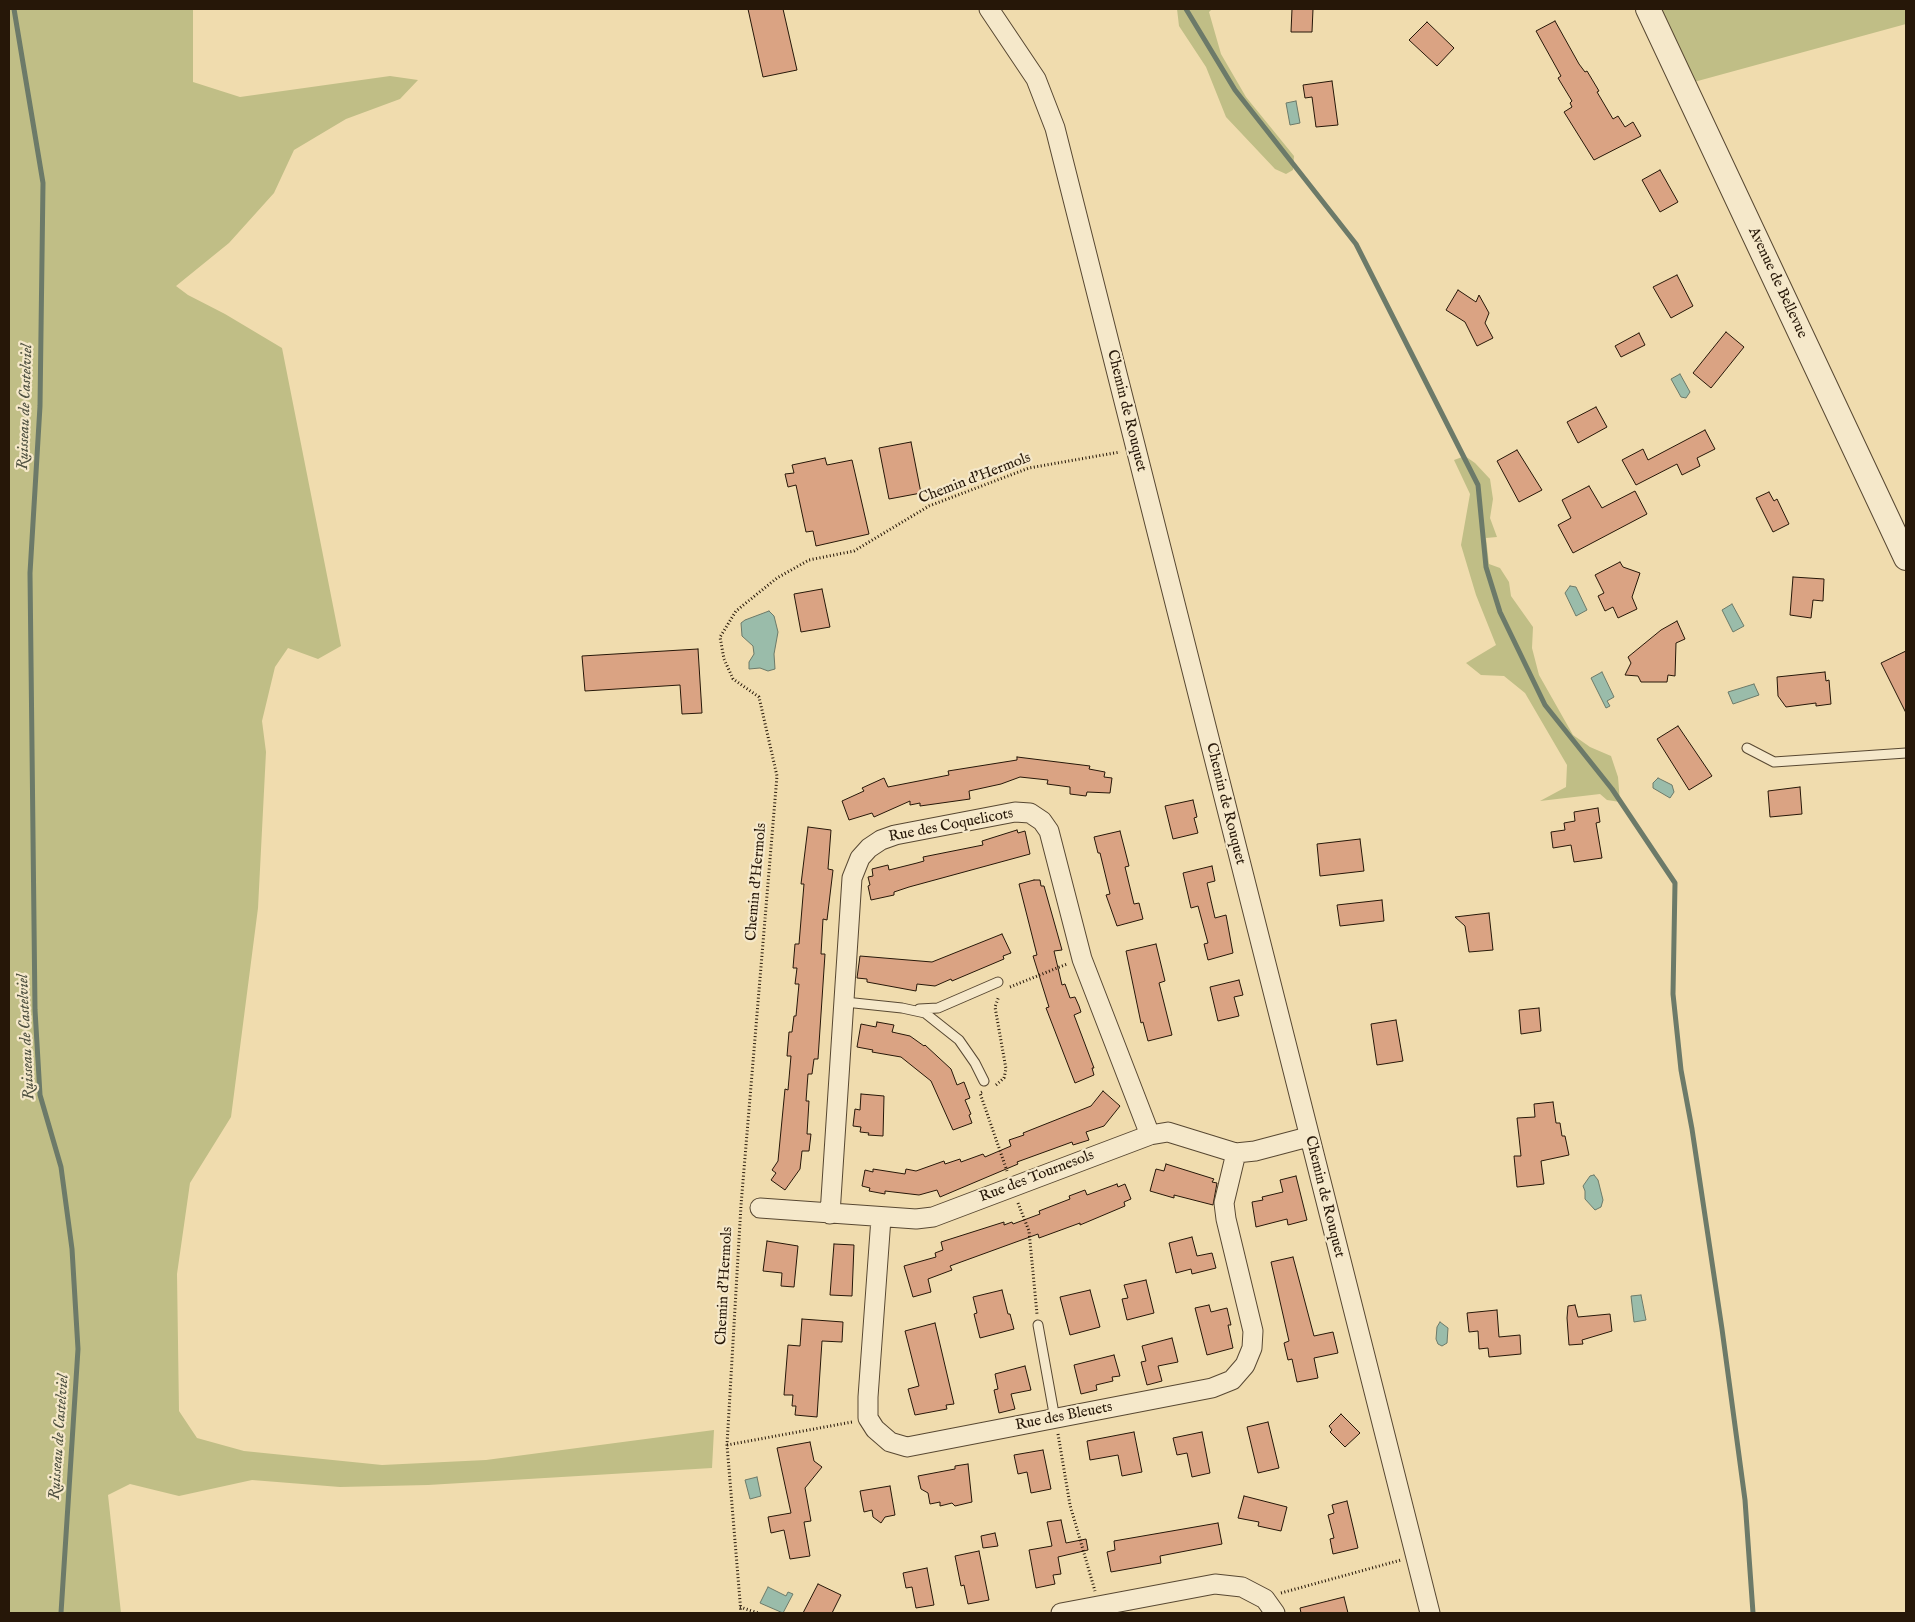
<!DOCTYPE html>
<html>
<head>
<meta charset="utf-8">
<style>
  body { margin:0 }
  #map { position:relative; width:1915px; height:1622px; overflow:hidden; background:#f0dcae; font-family:"IM FELL English",serif }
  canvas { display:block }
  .frame { position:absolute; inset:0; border:10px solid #261708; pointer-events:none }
</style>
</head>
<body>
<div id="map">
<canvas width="1915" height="1622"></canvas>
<div class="frame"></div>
</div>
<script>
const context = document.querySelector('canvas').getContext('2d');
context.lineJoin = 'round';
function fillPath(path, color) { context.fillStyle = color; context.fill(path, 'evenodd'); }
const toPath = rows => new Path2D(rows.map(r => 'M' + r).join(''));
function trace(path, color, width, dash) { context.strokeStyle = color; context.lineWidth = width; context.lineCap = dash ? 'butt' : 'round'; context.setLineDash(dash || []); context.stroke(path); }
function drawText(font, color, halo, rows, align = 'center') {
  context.font = font + ' "IM FELL English",serif'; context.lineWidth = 4.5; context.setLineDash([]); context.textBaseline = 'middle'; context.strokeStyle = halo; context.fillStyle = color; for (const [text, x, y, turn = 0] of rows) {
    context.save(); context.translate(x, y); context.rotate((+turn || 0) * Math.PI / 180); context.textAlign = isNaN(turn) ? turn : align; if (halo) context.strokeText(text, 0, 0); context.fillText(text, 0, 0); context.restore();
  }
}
const green = toPath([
  [9,9,193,9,193,82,240,97,390,76,418,80,400,99,346,119,294,150,274,193,229,243,176,286,188,295,225,314,282,348,341,646,318,659,288,648,275,667,262,721,266,752,258,908,231,1117,190,1183,177,1274,179,1411,197,1438,244,1451,382,1465,486,1460,714,1430,712,1468,428,1485,340,1487,252,1480,179,1496,130,1484,108,1495,121,1613,9,1613],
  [1177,9,1212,9,1209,12,1221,54,1246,97,1294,156,1293,170,1286,174,1275,169,1226,117,1206,67,1179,26],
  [1661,9,1906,9,1906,24,1694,82],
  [1465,456,1475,463,1490,479,1493,499,1490,518,1497,537,1486,538,1489,564,1500,568,1509,582,1511,596,1533,627,1532,648,1539,675,1573,735,1590,747,1611,756,1618,777,1620,802,1607,800,1600,794,1540,801,1566,787,1567,765,1525,693,1504,676,1481,675,1466,663,1496,645,1476,595,1461,545,1470,494,1454,460]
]);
const water = toPath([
  [1296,101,1300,123,1290,125,1286,103,1296,101],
  [1680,374,1690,392,1686,398,1681,397,1671,379,1680,374],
  [1570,586,1576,587,1587,610,1576,616,1565,593,1570,586],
  [1732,604,1744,626,1733,632,1722,610,1732,604],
  [769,611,774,616,778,632,774,654,775,669,768,671,760,668,749,669,749,662,754,654,753,646,742,636,741,623,745,620,769,611],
  [1602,672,1614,697,1607,701,1610,706,1606,708,1591,678,1602,672],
  [1754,684,1759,695,1733,704,1728,692,1754,684],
  [1658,778,1672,785,1674,792,1670,798,1653,788,1653,783,1658,778],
  [1594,1175,1598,1180,1603,1200,1601,1207,1595,1210,1585,1199,1585,1191,1583,1186,1590,1176,1594,1175],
  [1641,1295,1646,1320,1634,1322,1631,1296,1641,1295],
  [1440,1322,1448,1328,1447,1343,1442,1346,1438,1344,1436,1339,1437,1327,1440,1322],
  [757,1477,761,1496,750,1499,745,1480,757,1477],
  [768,1587,786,1596,788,1592,793,1594,783,1613,760,1603,768,1587]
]);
const stream = toPath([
  [14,9,43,183,40,406,30,573,35,1010,40,1095,61,1167,72,1249,78,1349,61,1613],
  [1186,9,1235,90,1356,244,1478,485,1486,567,1500,612,1545,705,1612,789,1675,883,1673,994,1681,1070,1692,1129,1722,1329,1745,1500,1753,1613]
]);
const building = toPath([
  [748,9,783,9,797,70,763,77,748,9],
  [1292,9,1313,9,1312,32,1291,32,1292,9],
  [1555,21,1579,64,1585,72,1587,71,1599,91,1597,92,1613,119,1618,116,1625,127,1633,122,1641,136,1594,160,1564,112,1572,107,1570,103,1572,101,1558,78,1561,76,1536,31,1555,21],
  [1427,22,1454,48,1437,66,1409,40,1427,22],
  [1332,81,1338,125,1316,127,1312,97,1305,98,1303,85,1332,81],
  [1660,170,1678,202,1660,212,1642,180,1660,170],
  [1677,275,1693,306,1671,318,1653,287,1677,275],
  [1458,290,1476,302,1479,295,1489,313,1485,323,1493,338,1477,346,1465,322,1446,310,1458,290],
  [1726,332,1744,347,1711,388,1693,373,1726,332],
  [1639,333,1645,345,1621,357,1615,346,1639,333],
  [1596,407,1607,427,1578,443,1567,422,1596,407],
  [1705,430,1715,449,1697,458,1700,466,1682,475,1677,464,1636,485,1622,460,1643,449,1648,460,1705,430],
  [911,442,921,493,889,499,879,448,911,442],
  [1517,450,1542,490,1519,502,1497,461,1517,450],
  [825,458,827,465,852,460,869,534,816,546,813,531,806,532,796,485,788,487,785,474,794,473,792,465,825,458],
  [1589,486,1602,508,1635,491,1647,514,1573,553,1558,525,1571,518,1562,500,1589,486],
  [1769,492,1774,501,1777,499,1789,524,1773,532,1756,498,1769,492],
  [1620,562,1623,567,1640,573,1632,597,1637,609,1618,618,1613,607,1605,611,1598,596,1604,593,1595,575,1620,562],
  [1793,577,1824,579,1823,601,1813,600,1811,618,1790,615,1793,577],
  [822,589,830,627,801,632,794,594,822,589],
  [1677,621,1685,639,1676,643,1675,676,1668,675,1667,682,1641,682,1638,676,1625,675,1631,663,1628,657,1661,630,1677,621],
  [698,649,702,713,682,714,680,685,585,691,582,656,698,649],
  [1906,651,1906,713,1881,663,1906,651],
  [1825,672,1826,681,1829,680,1831,704,1816,706,1816,703,1786,707,1778,696,1777,677,1825,672],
  [1678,726,1712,776,1689,790,1657,739,1678,726],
  [1017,757,1090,766,1089,769,1105,772,1104,777,1112,778,1110,793,1087,792,1086,796,1070,794,1070,787,1047,784,1048,780,1020,777,1001,784,969,791,970,799,920,806,920,803,910,805,910,801,874,817,872,813,849,820,842,801,864,791,862,788,884,778,888,787,949,775,948,771,1017,760,1017,757],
  [1800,787,1802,814,1770,817,1768,791,1800,787],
  [1193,800,1197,817,1194,818,1198,833,1173,839,1165,806,1193,800],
  [1598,808,1600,822,1596,823,1602,858,1574,862,1571,845,1553,848,1551,832,1565,830,1564,823,1575,821,1574,812,1598,808],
  [808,827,831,830,828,869,833,870,827,920,823,919,821,954,825,954,818,1059,814,1059,812,1074,808,1074,806,1101,809,1101,807,1134,811,1134,809,1151,802,1151,800,1169,785,1190,771,1180,776,1173,772,1170,778,1161,785,1089,788,1090,791,1056,787,1056,789,1032,792,1032,794,1016,796,1016,799,984,795,984,797,968,793,968,795,944,799,944,804,884,801,884,808,827],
  [1017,830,1018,833,1025,831,1030,854,909,887,894,892,894,895,871,900,868,886,870,885,868,877,873,876,872,869,888,865,889,870,917,863,924,861,923,857,983,845,982,841,1017,830],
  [1120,831,1129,866,1125,867,1134,904,1139,903,1143,919,1117,926,1106,895,1110,894,1100,853,1098,853,1094,837,1120,831],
  [1360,839,1364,871,1320,876,1317,844,1360,839],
  [1212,866,1215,881,1207,883,1215,918,1226,915,1233,953,1208,960,1204,944,1208,943,1198,906,1191,908,1183,873,1212,866],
  [1034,880,1040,880,1041,886,1044,886,1062,950,1054,951,1062,985,1065,984,1070,998,1075,997,1079,1006,1081,1012,1074,1015,1094,1068,1092,1068,1094,1075,1075,1083,1046,1008,1049,1007,1033,956,1037,955,1019,884,1034,880],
  [1382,900,1384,921,1340,926,1337,905,1382,900],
  [1489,913,1493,950,1469,952,1465,926,1455,917,1489,913],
  [1002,934,1011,953,1003,956,1004,959,952,981,951,979,935,986,917,984,916,991,867,982,867,979,857,978,860,956,932,962,1002,934],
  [1156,944,1165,981,1159,983,1172,1035,1148,1041,1143,1022,1141,1023,1126,951,1156,944],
  [1239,980,1243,995,1234,997,1239,1016,1218,1021,1210,987,1239,980],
  [1539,1008,1541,1031,1521,1034,1519,1010,1539,1008],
  [1396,1020,1403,1061,1377,1065,1371,1024,1396,1020],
  [877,1022,894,1025,892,1032,910,1036,924,1046,925,1045,951,1069,957,1085,964,1082,970,1098,965,1100,971,1114,969,1115,972,1123,953,1130,931,1081,901,1057,872,1052,873,1050,857,1047,861,1024,876,1027,877,1022],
  [1103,1091,1120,1106,1104,1126,1086,1132,1089,1140,1073,1145,1072,1142,1017,1162,1018,1164,940,1197,937,1190,919,1195,885,1191,885,1194,869,1191,870,1188,862,1186,865,1170,873,1172,873,1169,905,1174,906,1169,916,1171,944,1161,945,1164,960,1159,961,1162,983,1154,985,1157,1011,1146,1009,1140,1024,1135,1023,1133,1091,1106,1103,1091],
  [861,1094,884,1096,883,1136,868,1135,869,1133,860,1132,861,1127,853,1126,855,1109,860,1110,861,1094],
  [1553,1102,1556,1123,1560,1123,1562,1136,1565,1136,1569,1155,1541,1161,1544,1184,1517,1187,1514,1156,1521,1156,1517,1118,1535,1117,1534,1104,1553,1102],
  [1166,1164,1214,1179,1212,1182,1217,1183,1213,1205,1174,1195,1174,1198,1150,1191,1156,1169,1164,1171,1166,1164],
  [1296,1176,1307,1220,1288,1225,1287,1219,1256,1227,1252,1202,1263,1200,1262,1197,1283,1192,1280,1180,1296,1176],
  [1117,1184,1118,1187,1125,1184,1131,1199,1124,1202,1125,1206,1080,1225,1080,1223,1039,1238,1038,1234,950,1266,952,1270,928,1279,931,1292,913,1297,904,1266,936,1257,935,1253,943,1250,941,1242,1004,1222,1004,1225,1012,1222,1013,1224,1040,1214,1039,1211,1070,1199,1069,1196,1085,1190,1087,1195,1117,1184],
  [1192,1237,1197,1256,1212,1253,1216,1268,1192,1274,1191,1269,1176,1273,1169,1243,1192,1237],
  [767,1241,798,1246,794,1287,781,1286,782,1273,763,1271,767,1241],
  [834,1244,854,1245,852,1296,830,1295,834,1244],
  [1293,1257,1314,1336,1333,1332,1338,1353,1314,1358,1318,1378,1297,1382,1292,1359,1288,1360,1284,1343,1289,1341,1271,1262,1293,1257],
  [1146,1280,1154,1313,1127,1320,1122,1299,1128,1298,1124,1285,1146,1280],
  [1002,1290,1008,1314,1010,1314,1014,1329,980,1338,974,1314,977,1313,973,1297,1002,1290],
  [1090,1290,1100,1327,1070,1335,1060,1297,1090,1290],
  [1209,1305,1211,1312,1227,1308,1231,1325,1228,1325,1233,1348,1207,1355,1195,1308,1209,1305],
  [1575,1305,1578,1317,1610,1314,1612,1331,1582,1340,1583,1344,1569,1345,1567,1318,1568,1306,1575,1305],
  [1497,1310,1499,1337,1520,1335,1521,1354,1489,1357,1488,1348,1479,1349,1478,1331,1469,1332,1467,1313,1497,1310],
  [802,1319,843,1322,842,1342,822,1341,817,1417,795,1415,796,1406,792,1406,793,1395,784,1395,788,1345,800,1346,802,1319],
  [935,1323,954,1404,946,1405,947,1409,915,1415,908,1389,919,1386,905,1331,935,1323],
  [1172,1338,1178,1362,1158,1366,1162,1381,1147,1385,1141,1362,1146,1361,1142,1346,1172,1338],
  [1114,1355,1120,1376,1112,1377,1113,1381,1096,1385,1097,1390,1081,1394,1074,1365,1114,1355],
  [1025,1366,1031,1390,1011,1394,1015,1409,999,1413,994,1390,998,1389,995,1374,1025,1366],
  [1341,1414,1360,1433,1345,1447,1330,1432,1332,1430,1329,1426,1341,1414],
  [1268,1422,1279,1468,1258,1473,1247,1427,1268,1422],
  [1134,1432,1142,1472,1122,1476,1118,1455,1090,1460,1087,1441,1134,1432],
  [1202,1432,1210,1473,1192,1477,1187,1453,1177,1455,1173,1438,1202,1432],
  [810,1442,814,1461,822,1467,805,1488,811,1521,804,1522,810,1556,790,1559,784,1530,771,1533,768,1517,791,1513,777,1448,810,1442],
  [1043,1450,1051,1489,1031,1493,1027,1472,1018,1474,1014,1455,1043,1450],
  [968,1464,972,1502,955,1506,952,1503,940,1506,940,1502,930,1504,928,1493,921,1489,918,1476,955,1469,955,1466,968,1464],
  [890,1486,895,1515,885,1517,881,1523,873,1517,872,1510,864,1512,860,1491,890,1486],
  [1244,1496,1287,1507,1281,1531,1258,1526,1259,1522,1238,1518,1244,1496],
  [1347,1501,1358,1548,1333,1554,1330,1539,1334,1538,1328,1515,1334,1513,1332,1505,1347,1501],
  [1061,1520,1066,1543,1086,1539,1088,1550,1058,1557,1061,1574,1053,1575,1055,1584,1036,1588,1029,1550,1052,1546,1047,1522,1061,1520],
  [1218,1523,1222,1544,1160,1556,1161,1563,1111,1572,1107,1552,1115,1550,1114,1541,1218,1523],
  [995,1533,998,1546,983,1548,981,1536,995,1533],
  [979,1551,989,1600,968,1604,964,1585,961,1586,955,1556,979,1551],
  [927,1568,934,1605,916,1608,912,1587,906,1588,903,1573,927,1568],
  [818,1584,841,1595,832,1613,803,1613,818,1584],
  [1344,1597,1348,1613,1301,1613,1300,1608,1344,1597]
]);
const path = toPath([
  [1010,987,1067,964],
  [996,1085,1004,1078,1006,1069,995,1007,999,996],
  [982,1092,980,1093,1007,1171],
  [1018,1203,1029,1231,1037,1314],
  [1058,1434,1070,1505,1095,1591],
  [727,1445,852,1422],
  [1281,1593,1401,1560],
  [740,1607,758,1613],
  [741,1613,727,1445,741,1205,777,776,759,697,733,679,724,659,720,637,736,611,777,578,809,560,854,551,929,506,1029,468,1120,452]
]);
const service = toPath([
  [1747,748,1774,762,1906,753],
  [845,1002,902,1008,925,1013,959,1040,975,1063,984,1081],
  [919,1009,938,1008,998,982],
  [1038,1325,1055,1419]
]);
const minor = toPath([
  [989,9,1036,79,1055,128,1430,1613],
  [760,1208,916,1219,933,1217,1150,1135,1168,1132,1236,1153,1255,1151,1308,1137],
  [830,1214,852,878,860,858,869,848,881,840,895,835,1015,812,1030,813,1042,821,1049,831,1082,959,1150,1135],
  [881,1218,868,1397,868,1418,875,1429,890,1442,907,1447,1212,1388,1232,1380,1245,1365,1252,1348,1253,1331,1226,1219,1224,1203,1236,1153],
  [1061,1613,1215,1584,1242,1587,1265,1599,1275,1613]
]);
const tertiary = toPath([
  [1648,9,1906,558]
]);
const streetNames = [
  ["Avenue de Bellevue",1777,283,65],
  ["Chemin de Rouquet",1126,411,76],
  ["Chemin d'Hermols",975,479,-21],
  ["Chemin de Rouquet",1225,804,76],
  ["Rue des Coquelicots",951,826,-11],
  ["Chemin d'Hermols",757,882,-85],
  ["Rue des Tournesols",1037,1177,-21],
  ["Chemin de Rouquet",1324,1197,76],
  ["Chemin d'Hermols",725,1286,-87],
  ["Rue des Bleuets",1064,1417,-11]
];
const waterNames = [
  ["Ruisseau de Castelviel",26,407,-88],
  ["Ruisseau de Castelviel",27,1037,-93],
  ["Ruisseau de Castelviel",60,1437,-86]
];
fillPath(green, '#c0be86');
fillPath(water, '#9abcaa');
trace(water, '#6c7a69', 1);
trace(stream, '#6c7a69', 5);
fillPath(building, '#daa383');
trace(building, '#261708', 1);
trace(service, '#584832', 11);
trace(minor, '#584832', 21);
trace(tertiary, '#584832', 26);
trace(path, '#261708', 3, [1, 2.5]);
trace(service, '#f5e8ca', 9);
trace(minor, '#f5e8ca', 19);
trace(tertiary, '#f5e8ca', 24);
drawText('15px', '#261708', '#f5e8ca', streetNames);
drawText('italic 16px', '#4f5141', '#f5e8ca', waterNames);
</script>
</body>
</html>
